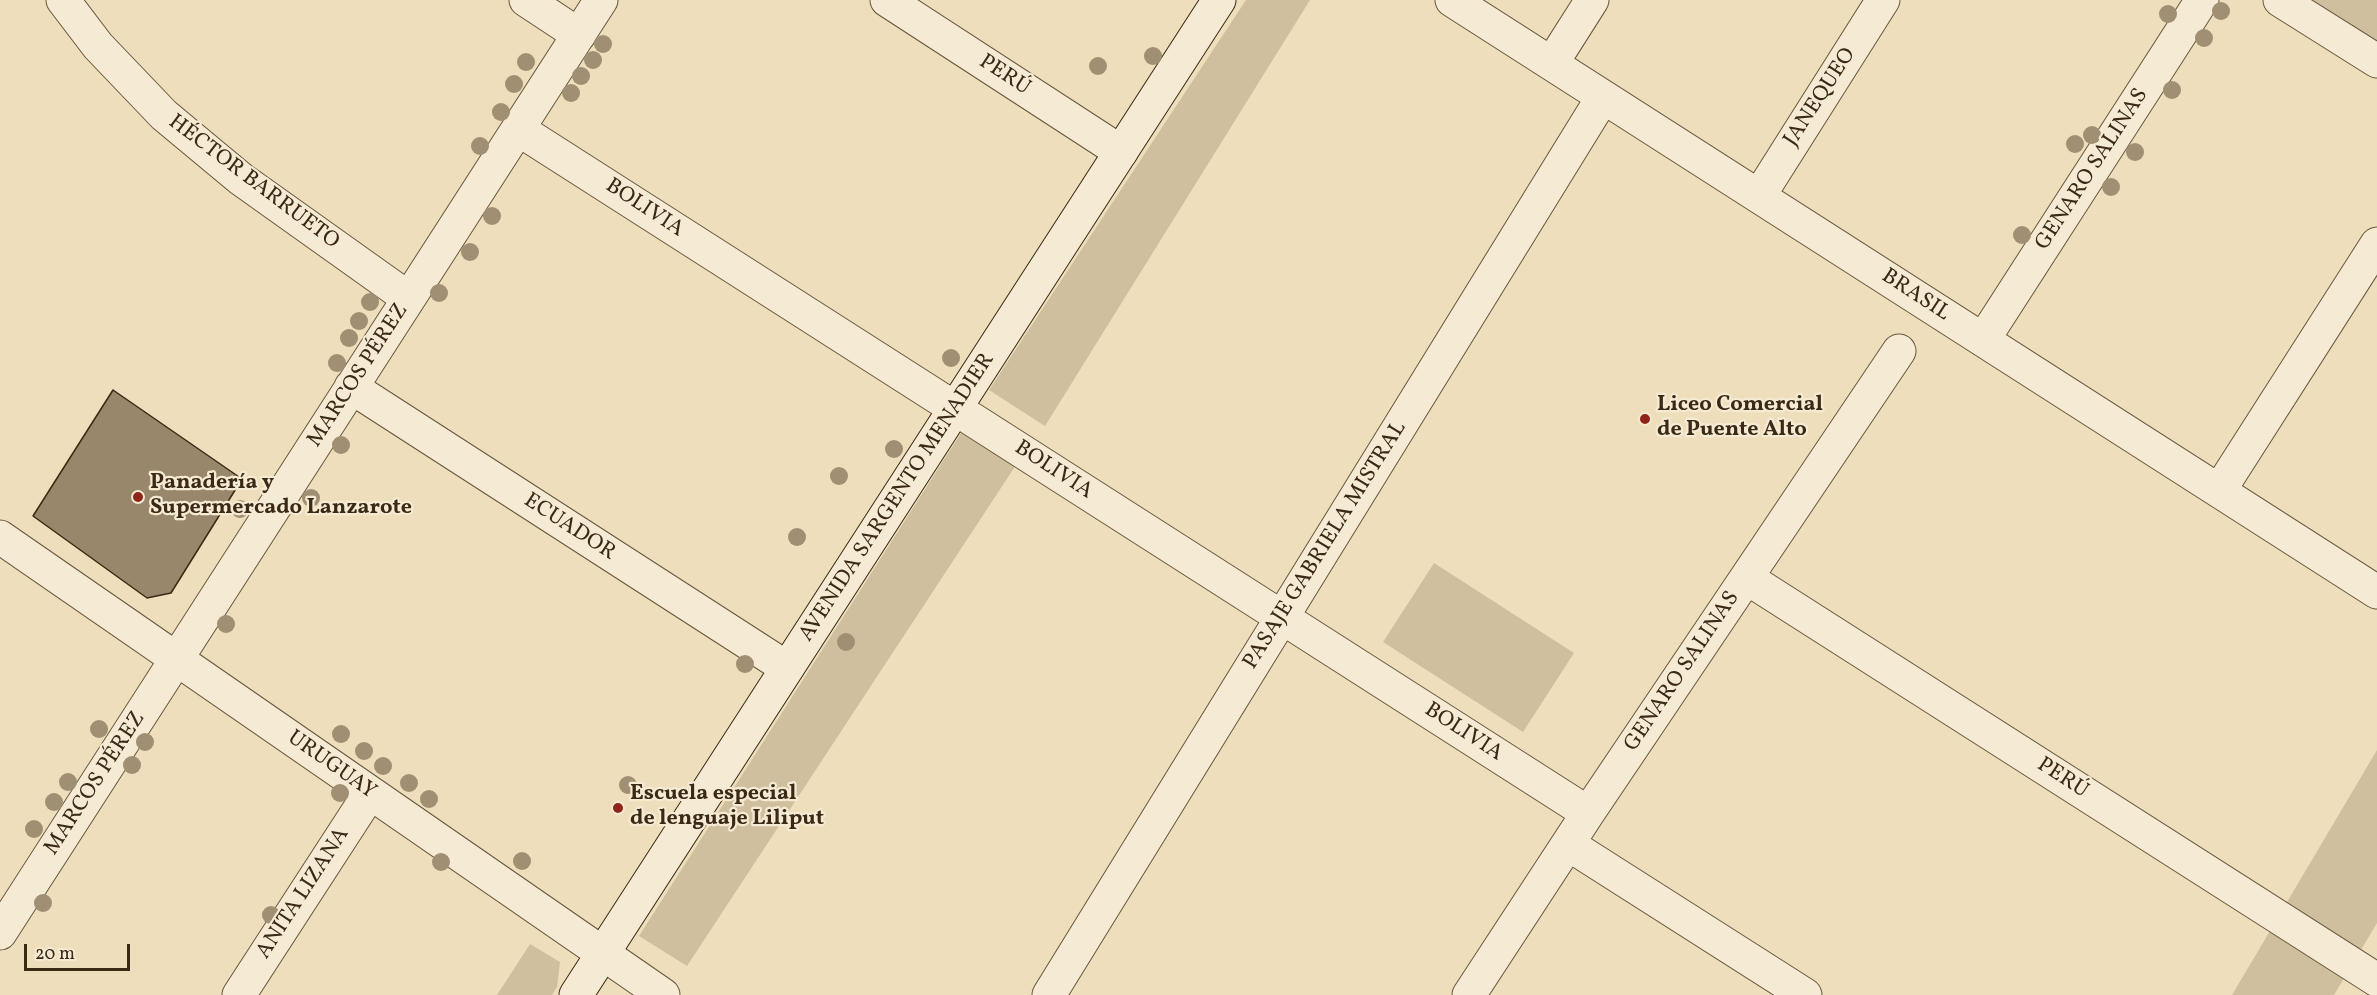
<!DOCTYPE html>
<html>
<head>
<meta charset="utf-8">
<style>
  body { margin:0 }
  #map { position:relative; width:2377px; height:995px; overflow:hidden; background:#efdebb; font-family:Vollkorn,serif }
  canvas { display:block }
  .scale { position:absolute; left:24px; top:944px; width:106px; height:27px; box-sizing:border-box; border:3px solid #3a2913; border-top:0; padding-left:8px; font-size:18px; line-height:21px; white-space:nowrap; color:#3a2913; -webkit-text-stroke:4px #f5ead3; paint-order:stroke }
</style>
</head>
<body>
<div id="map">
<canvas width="2377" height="995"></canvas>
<div class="scale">20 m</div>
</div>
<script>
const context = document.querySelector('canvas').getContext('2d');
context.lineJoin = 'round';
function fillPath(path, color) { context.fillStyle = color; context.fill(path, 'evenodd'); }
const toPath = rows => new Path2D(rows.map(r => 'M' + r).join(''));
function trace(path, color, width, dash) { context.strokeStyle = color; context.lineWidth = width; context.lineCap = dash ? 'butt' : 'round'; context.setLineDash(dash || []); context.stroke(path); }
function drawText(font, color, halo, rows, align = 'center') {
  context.font = font + ' Vollkorn,serif'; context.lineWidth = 4.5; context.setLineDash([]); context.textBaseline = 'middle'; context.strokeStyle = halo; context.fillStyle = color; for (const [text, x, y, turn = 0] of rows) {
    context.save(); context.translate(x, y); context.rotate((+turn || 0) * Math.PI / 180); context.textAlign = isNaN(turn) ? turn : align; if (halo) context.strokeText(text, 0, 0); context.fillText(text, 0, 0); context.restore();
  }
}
const green = toPath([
  [1246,0,1310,0,1045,426,989,390],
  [2307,0,2377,0,2377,45],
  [961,433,1016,465,687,966,639,936],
  [1434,563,1574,653,1523,732,1383,642],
  [2377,750,2377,923,2334,995,2232,995],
  [530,944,560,962,557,987,552,995,497,995]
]);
const building = toPath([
  [113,390,242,479,171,593,147,598,33,516,113,390]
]);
const minor = toPath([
  [63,0,98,46,164,115,241,179,408,298],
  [526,0,579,35],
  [887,0,1121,152],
  [1452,0,2377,592],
  [2280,0,2377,61],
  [1552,63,1592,0],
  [518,129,1588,813],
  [1759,196,1883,0],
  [1983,340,2202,0],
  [351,387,787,668],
  [2219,491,2377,244],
  [0,537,663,995],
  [1747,578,2377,980],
  [1568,844,1805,995],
  [0,933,601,0],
  [239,995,370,793],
  [1049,995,1603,97],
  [1469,995,1588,813,1899,351]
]);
const secondary = toPath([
  [576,995,1219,0]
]);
const trees = [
  [2221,11],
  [2168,14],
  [2204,38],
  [603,44],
  [1153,56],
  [593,60],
  [526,62],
  [1098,66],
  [581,76],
  [514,84],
  [2172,90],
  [571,93],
  [501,112],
  [2092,135],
  [2075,144],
  [480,146],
  [2135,152],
  [2111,187],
  [492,216],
  [2022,235],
  [470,252],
  [439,293],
  [370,302],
  [359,321],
  [349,338],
  [951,358],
  [337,363],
  [341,445],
  [894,449],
  [839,476],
  [311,498],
  [240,509],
  [797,537],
  [226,624],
  [846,642],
  [745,664],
  [99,729],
  [341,734],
  [145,742],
  [364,751],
  [132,765],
  [383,766],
  [68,782],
  [409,783],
  [628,785],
  [340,793],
  [429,799],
  [54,802],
  [34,829],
  [522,861],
  [441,862],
  [43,903],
  [271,915]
];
const markers = [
  [1645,419,6,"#8f2418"],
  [138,497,6,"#8f2418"],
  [618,808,6,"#8f2418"]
];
const streetNames = [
  ["PERÚ",1004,76,33],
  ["JANEQUEO",1821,98,-57],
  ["GENARO SALINAS",2093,170,-57],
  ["HÉCTOR BARRUETO",253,183,37],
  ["BOLIVIA",644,209,33],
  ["BRASIL",1915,296,33],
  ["MARCOS PÉREZ",359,376,-57],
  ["BOLIVIA",1053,471,33],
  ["AVENIDA SARGENTO MENADIER",898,498,-57],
  ["ECUADOR",569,528,33],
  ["PASAJE GABRIELA MISTRAL",1326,546,-58],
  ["GENARO SALINAS",1683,672,-56],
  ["BOLIVIA",1463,733,33],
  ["URUGUAY",331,766,35],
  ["PERÚ",2062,779,33],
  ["MARCOS PÉREZ",96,784,-57],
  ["ANITA LIZANA",304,894,-57]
];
const poiNames = [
  ["Liceo Comercial",1657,406],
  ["de Puente Alto",1657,431],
  ["Panadería y",150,484],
  ["Supermercado Lanzarote",150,509],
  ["Escuela especial",630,795],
  ["de lenguaje Liliput",630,820]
];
fillPath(green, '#d0bf9e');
fillPath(building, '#98876a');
trace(building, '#3a2913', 1.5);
trace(minor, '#67563d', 35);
trace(secondary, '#3a2913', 35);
trace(minor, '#f5ead3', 33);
trace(secondary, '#f5ead3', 33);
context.fillStyle = '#a08f72';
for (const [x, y] of trees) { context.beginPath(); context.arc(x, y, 9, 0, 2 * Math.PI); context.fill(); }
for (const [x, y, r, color] of markers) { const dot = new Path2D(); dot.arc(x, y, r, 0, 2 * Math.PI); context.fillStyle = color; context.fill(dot); trace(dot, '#f5ead3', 2); }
drawText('22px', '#3a2913', '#f5ead3', streetNames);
drawText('bold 22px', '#3a2913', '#f5ead3', poiNames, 'left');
</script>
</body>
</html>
